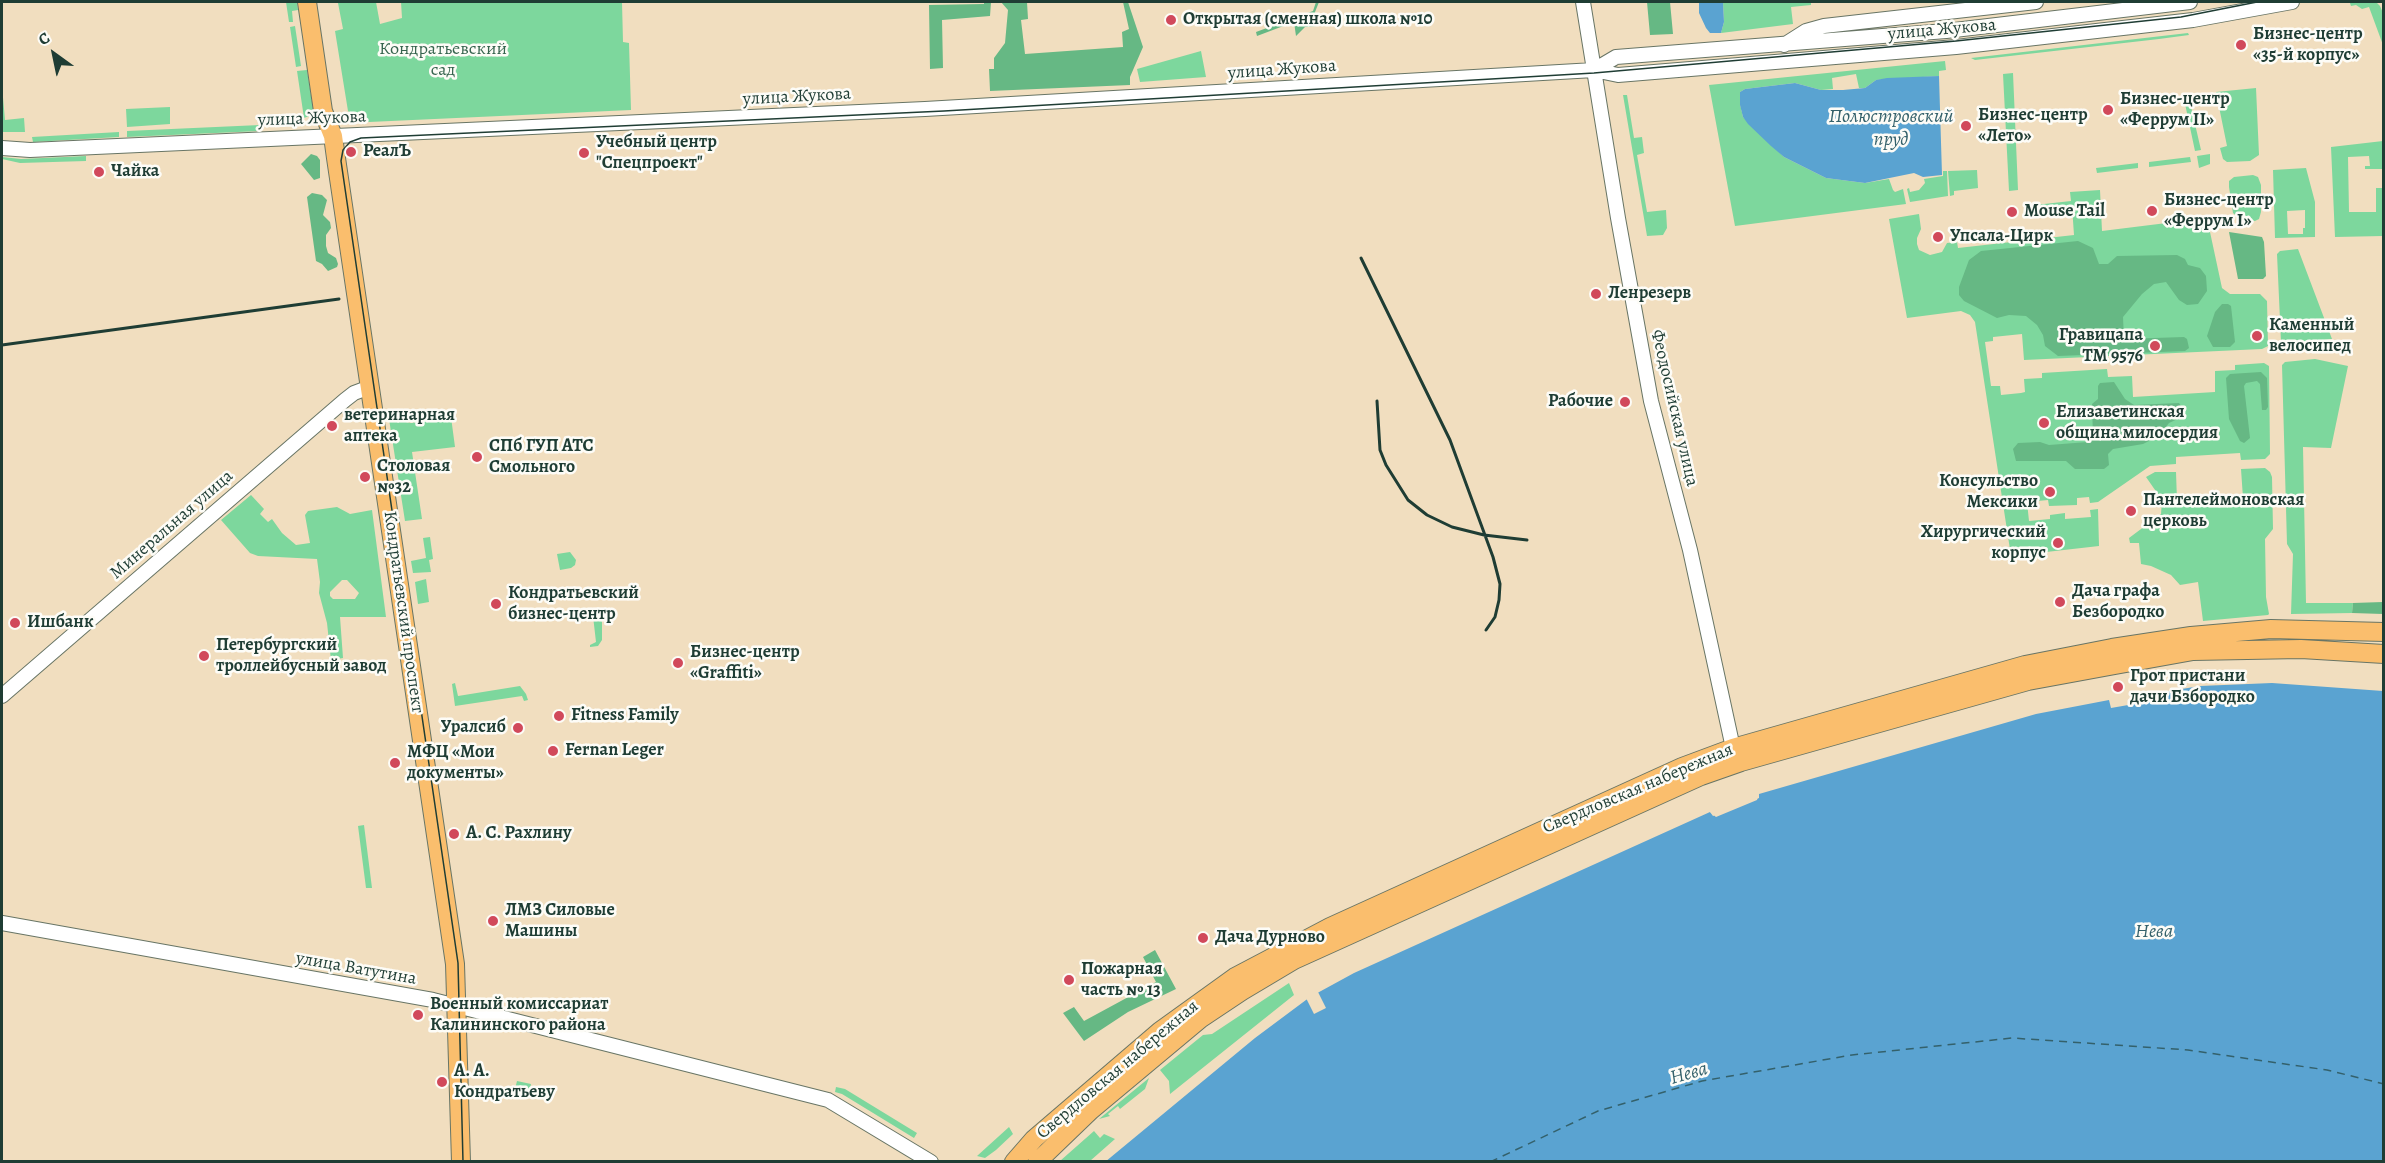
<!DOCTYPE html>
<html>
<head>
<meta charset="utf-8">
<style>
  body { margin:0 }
  #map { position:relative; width:2385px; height:1163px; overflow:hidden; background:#f1debf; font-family:Alegreya,serif }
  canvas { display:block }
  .frame { position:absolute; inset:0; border:3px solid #1f3d34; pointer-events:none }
  .north { position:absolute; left:24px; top:24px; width:60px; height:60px; -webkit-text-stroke:4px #fdfcf7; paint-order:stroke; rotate:327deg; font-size:16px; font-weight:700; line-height:24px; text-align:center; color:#1f3d34 }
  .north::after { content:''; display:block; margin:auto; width:21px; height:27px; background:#1f3d34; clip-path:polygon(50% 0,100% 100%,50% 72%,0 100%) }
</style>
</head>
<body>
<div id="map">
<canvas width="2385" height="1163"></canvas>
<div class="frame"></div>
<div class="north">С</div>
</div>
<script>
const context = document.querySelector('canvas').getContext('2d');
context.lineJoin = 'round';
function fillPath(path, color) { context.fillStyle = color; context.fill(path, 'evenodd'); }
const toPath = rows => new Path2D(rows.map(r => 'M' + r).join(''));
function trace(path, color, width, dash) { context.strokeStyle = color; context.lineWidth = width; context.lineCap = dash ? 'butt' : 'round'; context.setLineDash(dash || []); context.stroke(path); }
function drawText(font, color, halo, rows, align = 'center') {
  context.font = font + ' Alegreya,serif'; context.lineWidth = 5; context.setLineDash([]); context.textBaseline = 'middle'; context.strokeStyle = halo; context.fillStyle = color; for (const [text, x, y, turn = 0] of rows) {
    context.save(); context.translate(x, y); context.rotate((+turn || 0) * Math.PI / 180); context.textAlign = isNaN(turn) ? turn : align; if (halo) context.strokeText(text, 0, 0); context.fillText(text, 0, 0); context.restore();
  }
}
const green = toPath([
  [286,2,297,2,298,10,292,11,293,22,289,22],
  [376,2,380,24,402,18,401,2,622,2,623,42,629,43,631,110,369,122,359,120,348,111,335,31,343,29,338,3],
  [1723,2,1811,2,1811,5,1791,7,1793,24,1721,33,1724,22],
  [2360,2,2376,2,2380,6,2383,13,2383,45,2369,7,2362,9,2356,5,2351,6,2350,3],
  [295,26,301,66,296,67,290,27],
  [2188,33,2189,35,2159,39,1975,60,1971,58],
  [1201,51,1206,77,1140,82,1137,69],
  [1945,61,1946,70,1939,71,1939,76,1876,80,1865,88,1859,88,1856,74,1832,78,1833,89,1821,90,1795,83,1745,89,1740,92,1740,104,1743,117,1784,157,1826,178,1865,183,1889,179,1893,190,1895,192,1903,189,1906,204,1735,226,1709,85],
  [307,70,314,114,304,118,297,71],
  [2013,73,2018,190,2009,191,2003,74],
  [2,86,5,120,24,118,25,132,2,132],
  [2256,88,2259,155,2250,161,2227,162,2223,159,2220,148,2227,146,2216,92],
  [1623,95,1627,95,1634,138,1642,137,1644,153,1637,155,1647,212,1666,210,1667,228,1663,235,1647,236],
  [2189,98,2201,150,2195,151,2184,99],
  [170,107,170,124,127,127,126,109],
  [260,125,260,131,127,137,127,131],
  [119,132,119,137,33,142,32,137],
  [2383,141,2383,169,2365,169,2365,166,2370,166,2369,156,2348,157,2349,212,2376,212,2376,188,2383,188,2383,236,2335,237,2331,147],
  [2210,154,2210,164,2199,168,2197,156],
  [86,156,86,161,20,163,2,159,2,157,21,159],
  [2190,157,2191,162,2149,167,2149,162],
  [2138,163,2138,168,2097,173,2096,168],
  [2306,168,2315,202,2315,237,2275,238,2273,170],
  [2305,210,2305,228,2303,228,2303,234,2288,234,2287,211],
  [1977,170,1978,188,1954,191,1954,195,1950,196,1948,171],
  [1943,171,1947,171,1948,196,1910,202,1907,189,1909,188,1910,192,1919,190,1925,183,1924,179,1943,176],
  [2253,175,2258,177,2261,185,2261,212,2259,219,2255,221,2239,218,2233,213,2229,187,2229,181,2234,177],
  [2100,190,2102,231,2207,218,2222,288,2230,294,2260,294,2267,301,2268,346,2262,349,2024,360,2022,334,1993,337,1993,341,1985,342,1991,386,2000,386,2001,395,2021,393,2025,392,2024,379,2042,378,2042,373,2107,369,2108,377,2132,376,2133,397,2215,392,2215,371,2235,370,2235,365,2264,363,2269,366,2270,454,2265,459,2241,460,2240,453,2176,457,2176,464,2150,466,2098,502,2090,503,2089,497,2077,498,2077,505,2049,506,2048,500,2027,502,2029,521,2050,519,2050,515,2065,513,2065,519,2091,517,2090,510,2098,509,2099,546,2011,556,1975,322,1970,315,1961,311,1907,318,1889,219,1919,214,1921,229,1917,238,1917,244,1919,250,1930,255,1942,252,1947,243,1957,242,1958,248,2074,235,2072,206,2035,210,2035,205,2071,201,2070,192],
  [2298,249,2332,339,2284,345,2281,342,2277,254,2280,251],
  [2315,359,2348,366,2331,448,2303,447,2306,603,2353,603,2352,613,2291,614,2293,554,2287,544,2282,365,2285,362],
  [451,417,455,447,412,452,422,519,405,521,389,419,411,423],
  [2265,468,2270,472,2272,477,2273,529,2265,539,2266,597,2269,614,2268,615,2203,621,2198,582,2180,585,2171,575,2151,566,2141,564,2139,543,2130,543,2129,538,2161,514,2162,500,2146,477,2155,472,2176,472,2177,501,2243,498,2241,469],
  [251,495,264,509,260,514,268,522,272,519,282,533,296,545,310,543,305,515,308,511,337,507,350,514,372,510,386,617,340,617,343,658,331,660,327,623,319,593,320,582,317,559,258,556,250,553,221,520],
  [342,580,347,580,359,593,355,599,333,599,330,596,330,592],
  [430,537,433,559,429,560,431,572,413,573,411,561,426,558,423,538],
  [570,552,576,560,575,565,571,568,560,570,557,554],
  [426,579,429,602,418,604,415,582],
  [595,611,602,622,602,640,598,646,590,647,590,645,596,642,593,616,586,616,585,613],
  [455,683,458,696,520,686,526,694,528,700,524,701,522,696,455,706,452,684],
  [364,825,372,888,366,888,358,826],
  [1289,983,1294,995,1170,1094,1169,1081,1160,1070,1203,1035,1212,1034],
  [1149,1078,1145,1089,1120,1109,1118,1106,1108,1114,1110,1116,1099,1119],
  [517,1081,531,1084,529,1096,514,1093],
  [836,1087,845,1089,917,1133,914,1138,842,1094,835,1092],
  [1009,1127,1013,1134,996,1150,985,1158,977,1156],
  [1094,1131,1100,1138,1104,1134,1115,1139,1090,1161,1060,1161]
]);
const forest = toPath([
  [984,2,991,2,990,16,942,20,943,68,930,69,929,5,984,4],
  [1001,2,1027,2,1028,19,1021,20,1025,54,1123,47,1122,32,1129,29,1123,2,1128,2,1143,47,1130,77,1130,85,990,91,989,69,994,69,994,58,1005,43,1008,10],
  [1316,2,1319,2,1315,12,1317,26,1305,27,1296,36,1294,22,1257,36,1256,32,1313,11],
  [1647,2,1670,2,1673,34,1650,35],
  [311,154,317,156,320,160,320,178,314,180,301,164],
  [312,193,322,195,327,200,323,215,330,222,331,228,326,235,326,246,328,253,336,258,338,264,337,267,328,271,322,264,316,261,307,197],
  [2229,232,2262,237,2264,242,2266,276,2263,279,2238,279],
  [2078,241,2093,248,2099,264,2108,264,2117,256,2177,255,2185,259,2188,265,2200,268,2206,276,2207,291,2198,304,2187,305,2179,300,2166,282,2154,284,2142,294,2123,317,2124,339,2184,337,2187,339,2189,348,2185,351,2058,356,2045,346,2043,335,2037,325,2026,316,2009,315,1997,318,1964,301,1959,295,1959,287,1969,260,1981,251],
  [2222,304,2228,304,2231,306,2235,342,2230,347,2213,347,2207,336,2215,312],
  [2261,372,2267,378,2268,407,2266,410,2262,410,2260,384,2257,381,2246,383,2244,386,2250,438,2244,443,2240,441,2229,419,2226,378,2230,374],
  [2114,382,2125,399,2134,405,2179,403,2184,410,2184,416,2169,423,2159,436,2143,444,2113,449,2108,454,2109,465,2104,469,2075,469,2066,461,2016,461,2013,449,2018,443,2040,442,2049,445,2088,442,2093,437,2092,404,2098,399,2098,386,2100,383],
  [2383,602,2383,614,2352,613,2353,603],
  [1155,950,1176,989,1128,1012,1084,1041,1063,1013,1074,1007,1084,1021,1156,982,1143,957]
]);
const water = toPath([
  [1699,2,1723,2,1724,22,1721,33,1710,33,1706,28,1699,13],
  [1939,76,1942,175,1923,177,1914,173,1865,183,1826,178,1784,157,1771,146,1748,124,1743,117,1740,105,1740,92,1745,89,1795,83,1821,90,1843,90,1865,88,1876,80,1887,78],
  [2272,683,2383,691,2383,1161,1105,1162,1255,1038,1310,997,1354,973,1710,812,1713,816,1759,798,1759,794,2036,714,2109,700,2111,708,2134,704,2133,697,2200,686]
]);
const pier = toPath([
  [1759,794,1757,800,1716,817,1710,812,1715,813,1755,798],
  [1317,990,1326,1008,1314,1014,1305,996]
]);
const ferry = toPath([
  [1490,1162,1598,1111,1702,1081,1852,1055,2012,1038,2188,1050,2327,1070,2384,1084]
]);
const minor = toPath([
  [1583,2,1618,218,1651,401,1690,550,1733,748],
  [1784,45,1806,31,1824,26,2036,2],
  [1594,70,1616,57,1946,31,2190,2],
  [2,148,30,150,925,109,1594,70,1618,75,1956,47,2193,20,2292,2],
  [2,696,345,400,354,393,370,387],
  [2,923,433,1000,828,1100,931,1162]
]);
const major = toPath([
  [307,2,323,111,333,136,336,158,455,964,461,1162],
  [1014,1162,1034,1139,1160,1031,1235,977,1330,927,1682,767,1733,748,2025,665,2112,648,2191,636,2271,629,2384,632],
  [1037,1162,1091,1110,1200,1019,1242,991,1294,960,1701,776,1741,762,2028,681,2115,665,2193,651,2301,649,2384,654]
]);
const tram = toPath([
  [463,1162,458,963,341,161,343,150,350,142,361,138,944,111,1594,73,1956,41,2181,17,2257,2]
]);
const rail = toPath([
  [1361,258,1450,440,1493,557,1500,584,1499,600,1495,617,1486,630],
  [2,345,339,299],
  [1377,401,1380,450,1386,465,1408,500,1427,515,1452,527,1484,535,1527,540]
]);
const markers = [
  [1171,20,6,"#d1495b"],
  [2241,45,6,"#d1495b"],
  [2108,110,6,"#d1495b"],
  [1966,126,6,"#d1495b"],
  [351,152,6,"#d1495b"],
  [584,153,6,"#d1495b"],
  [99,172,6,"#d1495b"],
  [2152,211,6,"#d1495b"],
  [2012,212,6,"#d1495b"],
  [1938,237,6,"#d1495b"],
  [1596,294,6,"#d1495b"],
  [2257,336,6,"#d1495b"],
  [2155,346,6,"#d1495b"],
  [1625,402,6,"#d1495b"],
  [2044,423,6,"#d1495b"],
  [332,426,6,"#d1495b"],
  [477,457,6,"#d1495b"],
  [365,477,6,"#d1495b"],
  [2050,492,6,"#d1495b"],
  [2131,511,6,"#d1495b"],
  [2058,543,6,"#d1495b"],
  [2060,602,6,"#d1495b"],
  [496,604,6,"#d1495b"],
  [15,623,6,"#d1495b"],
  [204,656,6,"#d1495b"],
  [678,663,6,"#d1495b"],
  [2118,687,6,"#d1495b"],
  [559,716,6,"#d1495b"],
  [518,728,6,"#d1495b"],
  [553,751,6,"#d1495b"],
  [395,763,6,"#d1495b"],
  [454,834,6,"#d1495b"],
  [493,921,6,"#d1495b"],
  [1203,938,6,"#d1495b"],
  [1069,980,6,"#d1495b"],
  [418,1015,6,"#d1495b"],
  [442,1082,6,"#d1495b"]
];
const poiNames = [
  ["Открытая (сменная) школа №10",1183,20],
  ["Бизнес-центр",2253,35],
  ["«35-й корпус»",2253,56],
  ["Бизнес-центр",2120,100],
  ["«Феррум II»",2120,121],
  ["Бизнес-центр",1978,116],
  ["«Лето»",1978,137],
  ["Учебный центр",596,143],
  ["\"Спецпроект\"",596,164],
  ["РеалЪ",363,152],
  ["Чайка",111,172],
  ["Бизнес-центр",2164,201],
  ["«Феррум I»",2164,222],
  ["Mouse Tail",2024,212],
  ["Упсала-Цирк",1950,237],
  ["Ленрезерв",1608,294],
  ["Каменный",2269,326],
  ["велосипед",2269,347],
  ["Гравицапа",2143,336,"right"],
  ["ТМ 9576",2143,357,"right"],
  ["Рабочие",1613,402,"right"],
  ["Елизаветинская",2056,413],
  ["община милосердия",2056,434],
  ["ветеринарная",344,416],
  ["аптека",344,437],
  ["СПб ГУП АТС",489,447],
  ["Смольного",489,468],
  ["Столовая",377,467],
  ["№32",377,488],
  ["Консульство",2038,482,"right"],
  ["Мексики",2038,503,"right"],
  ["Пантелеймоновская",2143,501],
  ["церковь",2143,522],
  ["Хирургический",2046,533,"right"],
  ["корпус",2046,554,"right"],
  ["Дача графа",2072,592],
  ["Безбородко",2072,613],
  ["Кондратьевский",508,594],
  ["бизнес-центр",508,615],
  ["Ишбанк",27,623],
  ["Петербургский",216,646],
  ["троллейбусный завод",216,667],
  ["Бизнес-центр",690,653],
  ["«Graffiti»",690,674],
  ["Грот пристани",2130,677],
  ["дачи Бзбородко",2130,698],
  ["Fitness Family",571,716],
  ["Уралсиб",506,728,"right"],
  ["Fernan Leger",565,751],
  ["МФЦ «Мои",407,753],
  ["документы»",407,774],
  ["А. С. Рахлину",466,834],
  ["ЛМЗ Силовые",505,911],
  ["Машины",505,932],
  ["Дача Дурново",1215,938],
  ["Пожарная",1081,970],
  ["часть № 13",1081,991],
  ["Военный комиссариат",430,1005],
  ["Калининского района",430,1026],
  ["А. А.",454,1072],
  ["Кондратьеву",454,1093]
];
const streetNames = [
  ["улица Жукова",1942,30,-5],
  ["улица Жукова",1282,70,-4],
  ["улица Жукова",797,97,-3],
  ["улица Жукова",312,119,-2],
  ["Феодосийская улица",1674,408,77],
  ["Минеральная улица",172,525,-41],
  ["Кондратьевский проспект",403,612,82],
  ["Свердловская набережная",1638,789,-23],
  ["улица Ватутина",356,969,10],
  ["Свердловская набережная",1118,1070,-40]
];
const parkNames = [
  ["Кондратьевский",443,50],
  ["сад",443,71]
];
const waterNames = [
  ["Полюстровский",1891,117],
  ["пруд",1891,140],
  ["Нева",2154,932],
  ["Нева",1689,1074,-16]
];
fillPath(green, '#7dd79d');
fillPath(forest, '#66b884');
fillPath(water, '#5aa3d1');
fillPath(pier, '#f1debf');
trace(ferry, '#34616b', 1.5, [8, 6]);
trace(minor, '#687565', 16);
trace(major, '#687565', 20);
trace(minor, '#fff', 14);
trace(major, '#fabe6d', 18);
trace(tram, '#1f3d34', 1.5);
trace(rail, '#1f3d34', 3);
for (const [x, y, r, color] of markers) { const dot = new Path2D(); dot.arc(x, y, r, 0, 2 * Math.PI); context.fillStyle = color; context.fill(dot); trace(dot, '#fdfcf7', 2); }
drawText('bold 18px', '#1f3d34', '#fdfcf7', poiNames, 'left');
drawText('18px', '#1f3d34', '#fdfcf7', streetNames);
drawText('18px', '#36644e', '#fdfcf7', parkNames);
drawText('italic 20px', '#34616b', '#fdfcf7', waterNames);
</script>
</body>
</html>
